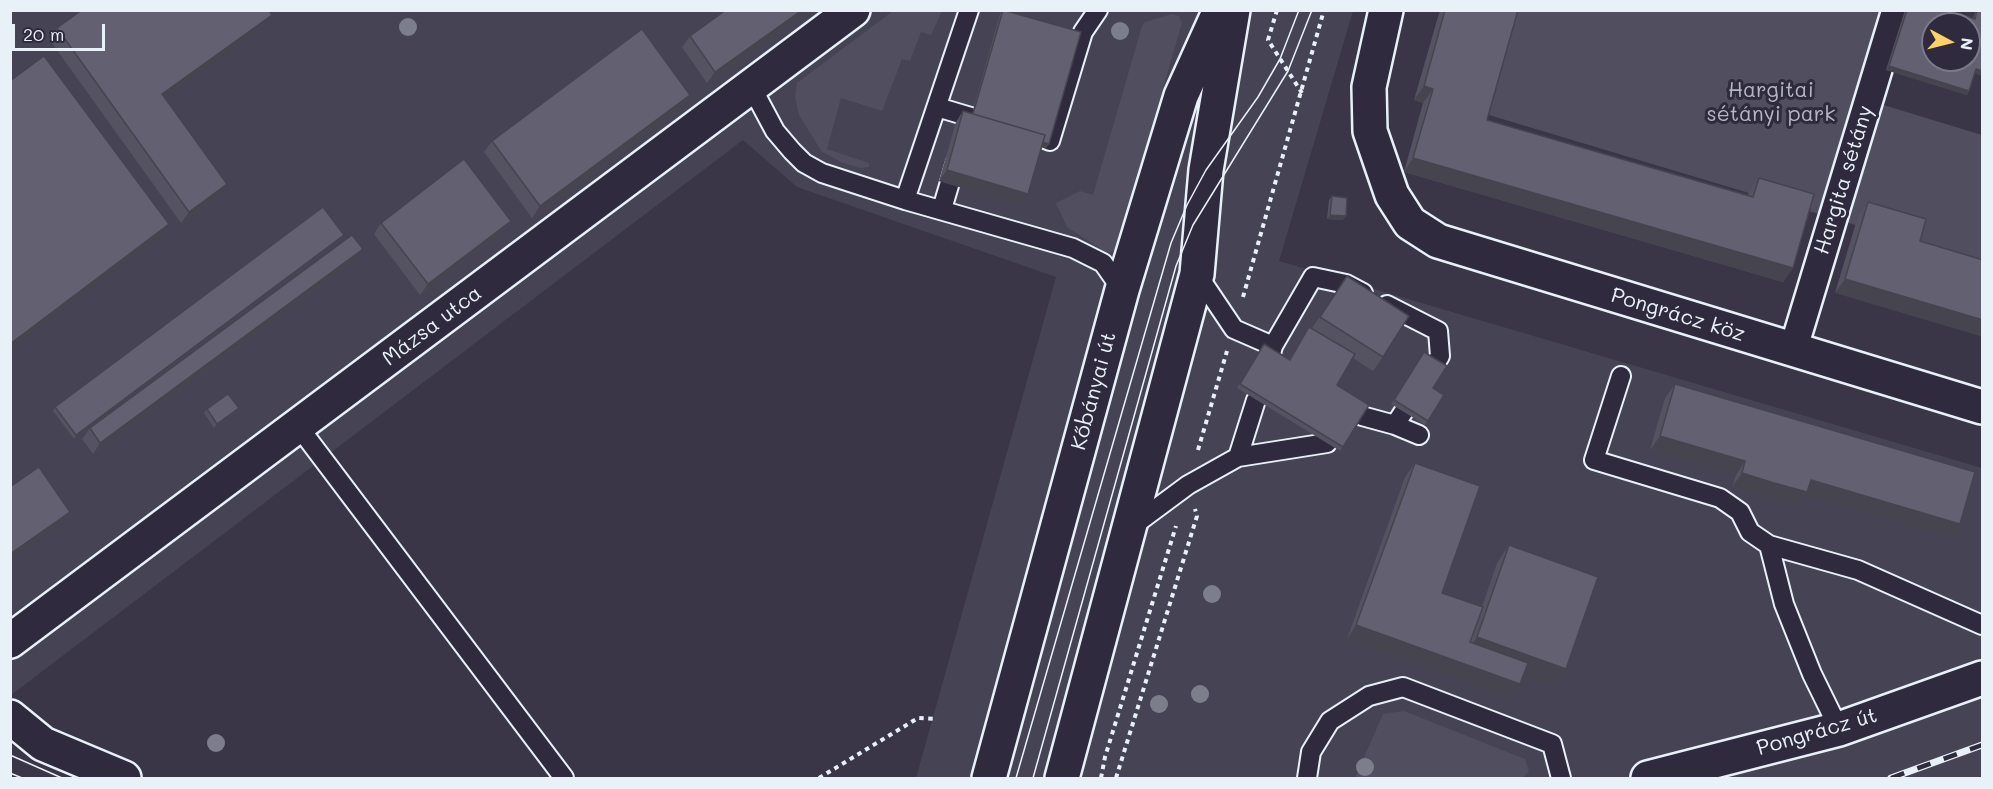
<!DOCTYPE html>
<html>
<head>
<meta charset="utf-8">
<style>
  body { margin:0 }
  #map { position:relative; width:1993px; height:789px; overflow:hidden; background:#3a3648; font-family:Mali,sans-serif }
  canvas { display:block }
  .frame { position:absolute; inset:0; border:12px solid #e8f1f8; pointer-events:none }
  .north { position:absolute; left:1921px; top:12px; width:60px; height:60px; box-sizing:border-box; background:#2f2a3d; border:2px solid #797a88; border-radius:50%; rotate:97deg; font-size:16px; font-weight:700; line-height:24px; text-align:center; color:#e8f1f8 }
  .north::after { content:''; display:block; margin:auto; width:21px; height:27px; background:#ffd166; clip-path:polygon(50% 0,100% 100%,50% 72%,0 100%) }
  .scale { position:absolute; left:12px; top:24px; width:93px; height:27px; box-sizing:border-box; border:3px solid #e8f1f8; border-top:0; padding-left:8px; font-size:18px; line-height:21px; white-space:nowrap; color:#e8f1f8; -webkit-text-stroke:4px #2f2a3d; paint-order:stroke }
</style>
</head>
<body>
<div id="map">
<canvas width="1993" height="789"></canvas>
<div class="frame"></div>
<div class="north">N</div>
<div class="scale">20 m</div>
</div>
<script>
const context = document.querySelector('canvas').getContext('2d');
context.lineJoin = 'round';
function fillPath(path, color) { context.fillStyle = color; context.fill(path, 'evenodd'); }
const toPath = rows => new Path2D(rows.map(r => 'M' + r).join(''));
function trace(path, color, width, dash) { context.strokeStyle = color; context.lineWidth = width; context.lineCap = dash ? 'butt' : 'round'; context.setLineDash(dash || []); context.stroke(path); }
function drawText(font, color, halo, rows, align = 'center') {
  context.font = font + ' Mali,sans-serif'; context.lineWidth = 6; context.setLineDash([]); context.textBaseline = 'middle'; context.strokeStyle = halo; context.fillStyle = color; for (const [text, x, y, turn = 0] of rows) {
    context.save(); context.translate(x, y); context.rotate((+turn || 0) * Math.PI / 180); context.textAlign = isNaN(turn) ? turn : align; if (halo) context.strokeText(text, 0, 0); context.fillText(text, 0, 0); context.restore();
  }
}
const built = toPath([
  [11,11,1353,11,1279,261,1982,468,1982,778,916,778,1056,277,797,187,743,140,11,695]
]);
const green = toPath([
  [893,11,942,11,931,35,921,32,910,61,902,59,882,111,841,98,827,149,869,163,869,167,861,168,843,163,822,152,799,115,795,97,797,83],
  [1517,11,1895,11,1867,100,1982,135,1982,263,1489,115],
  [1172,14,1179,16,1182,23,1117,246,1112,252,1107,253,1067,227,1056,203,1080,191,1093,195,1142,26,1145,22],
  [1404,711,1525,759,1529,771,1523,778,1355,778,1383,714]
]);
const path = toPath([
  [1277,10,1268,40,1302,93],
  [1243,297,1324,10],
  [1198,450,1227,351],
  [819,778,918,718,936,719],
  [1101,778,1105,757,1176,526],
  [1116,778,1197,516,1195,509]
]);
const service = toPath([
  [751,86,775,131,792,151,804,163,822,173,905,200,1073,248,1103,263,1122,290],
  [937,107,984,121],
  [1045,139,1050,141,1083,32,1098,10],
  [905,200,969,10],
  [942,209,956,162],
  [1197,274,1234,329,1273,346,1271,354],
  [1387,305,1438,331,1440,356,1435,364],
  [1273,346,1313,277,1346,284,1363,293],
  [1621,376,1594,460,1720,498,1740,512,1750,532,1769,545,1858,570,1982,625],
  [1362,416,1395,425,1404,411],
  [1395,425,1419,435],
  [298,426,564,778],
  [1238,457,1327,443],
  [1130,528,1188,485,1238,457,1256,400],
  [1769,545,1784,604,1812,674,1839,729],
  [1307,778,1311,752,1330,721,1369,696,1403,687,1552,744,1561,778]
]);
const pedestrian = toPath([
  [1793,350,1896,10]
]);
const minor = toPath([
  [1386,10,1369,87,1370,131,1392,195,1410,223,1438,241,1982,407],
  [10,641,853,10]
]);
const tertiary = toPath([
  [10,717,43,744,124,778],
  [1648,778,1839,729,1982,678]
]);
const primary = toPath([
  [989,778,1122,290,1181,96,1220,10],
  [1062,778,1197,274,1206,170,1233,10]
]);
const tram = toPath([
  [10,755,62,778],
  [10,773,22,778],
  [1016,778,1171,243,1187,205,1206,170,1258,97,1280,59,1299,10],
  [1033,778,1176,266,1193,225,1288,71,1312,10]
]);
const rail = toPath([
  [1891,778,1982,745]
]);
const trees = [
  [408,27],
  [1120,31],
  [1212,594],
  [1200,694],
  [1159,704],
  [216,743],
  [1365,767]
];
const wall = toPath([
  [726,10,810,10,707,83,682,47,690,36],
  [1003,10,1049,144,1046,148,1041,147,1028,194,1020,205,939,181,956,122,963,111,972,114,1000,14],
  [1440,10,1518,10,1487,120,1748,195,1749,192,1759,178,1793,268,1783,282,1404,172,1423,103,1414,100],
  [1905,10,1947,10,1973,18,1976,10,1983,10,1983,76,1974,73,1969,91,1967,95,1886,70],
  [264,26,165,97,220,195,181,223,49,39,57,28],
  [690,95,683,106,532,218,484,152,492,141],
  [1332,196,1343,220,1327,219,1329,200],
  [1868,202,1926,219,1835,293,1858,216],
  [511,221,503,232,420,295,374,234,381,223],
  [344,235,341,239,74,439,53,411,55,407],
  [363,249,355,260,93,454,82,439,90,428],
  [1347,276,1383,357,1373,371,1353,358,1337,385,1369,405,1340,451,1237,388,1262,348,1289,359,1312,328],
  [1424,352,1433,388,1444,395,1425,425,1391,404],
  [1675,384,1960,524,1951,538,1805,495,1797,506,1732,487,1736,475,1650,450,1665,398],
  [239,408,236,412,214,428,204,413,207,409],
  [1415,463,1442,593,1482,607,1497,563,1509,545,1566,669,1553,686,1523,675,1510,698,1347,639,1405,477]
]);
const shadedWall = toPath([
  [802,10,810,10,707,83,715,72],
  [272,15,264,26,155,105,162,94],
  [1889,66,1969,91,1967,95,1886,70],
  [1976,69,1983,71,1983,76,1973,73],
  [1424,86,1433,89,1423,103,1414,100],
  [690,95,683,106,532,218,540,206],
  [968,126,1049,144,1046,148],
  [1413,158,1793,268,1783,282,1404,172],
  [947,170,1028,194,1020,205,939,181],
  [227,184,220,195,181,223,189,212],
  [1330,215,1346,216,1343,220,1327,219],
  [511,221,503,232,420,295,428,284],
  [169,224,162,235,10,349,10,344],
  [344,235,341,239,74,439,76,435],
  [363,249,355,260,93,454,100,443],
  [1845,279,1983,320,1983,337,1835,293],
  [239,408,236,412,214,428,217,424],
  [1660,436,1745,461,1736,475,1650,450],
  [1742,473,1811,480,1960,524,1951,538,1805,495,1797,506,1732,487],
  [70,512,60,525,10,561,10,554],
  [1356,625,1520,684,1510,698,1347,639],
  [1477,637,1566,669,1553,686,1465,655]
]);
const building = toPath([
  [82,10,269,10,272,15,162,94,227,184,189,212,57,28,82,10],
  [726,10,802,10,715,72,690,36,726,10],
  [1003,10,1081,32,1049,144,1043,142,1045,135,973,114,1003,10],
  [1445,10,1518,10,1487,120,1753,197,1759,178,1814,194,1793,268,1413,158,1433,89,1424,86,1445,10],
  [1907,10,1947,10,1975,19,1977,10,1983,10,1983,71,1976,69,1969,91,1889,66,1907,10],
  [1933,24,1969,24,1969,60,1933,60,1933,24],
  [642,29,690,95,540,206,492,141,642,29],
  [44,56,169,224,10,344,10,81,44,56],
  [963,111,1045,135,1028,194,947,170,963,111],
  [464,159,511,221,428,284,381,223,464,159],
  [1332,196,1347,198,1346,216,1330,215,1332,196],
  [1868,202,1926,219,1920,241,1983,260,1983,320,1845,279,1868,202],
  [323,207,344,235,76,435,55,407,323,207],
  [352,235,363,249,100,443,90,428,352,235],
  [1347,276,1409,316,1383,357,1320,317,1347,276],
  [1309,327,1355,354,1337,385,1369,405,1343,447,1240,384,1264,344,1290,360,1309,327],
  [1424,352,1447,366,1433,388,1444,395,1428,421,1394,400,1424,352],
  [1675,384,1975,472,1960,524,1811,480,1807,492,1774,483,1742,473,1745,461,1660,436,1675,384],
  [228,394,239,408,217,424,207,409,228,394],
  [1415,463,1480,486,1442,593,1483,607,1470,642,1528,663,1520,684,1356,625,1415,463],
  [39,467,70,512,10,554,10,487,39,467],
  [1509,545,1598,577,1566,669,1477,637,1509,545]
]);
const parkNames = [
  ["Hargitai",1771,91],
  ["sétányi park",1771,115]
];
const streetNames = [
  ["Hargita sétány",1844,180,-73],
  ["Pongrácz köz",1678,315,17],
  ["Mázsa utca",432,326,-37],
  ["Kőbányai út",1094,391,-75],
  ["Pongrácz út",1817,732,-16]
];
fillPath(built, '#464354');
fillPath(green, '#504e5f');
trace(service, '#e8f1f8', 22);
trace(pedestrian, '#e8f1f8', 32);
trace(minor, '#e8f1f8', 38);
trace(tertiary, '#e8f1f8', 38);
trace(primary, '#e8f1f8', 38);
trace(path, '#e8f1f8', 4, [4.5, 4.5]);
trace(service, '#2f2a3d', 18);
trace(pedestrian, '#2f2a3d', 27);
trace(minor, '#2f2a3d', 33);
trace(tertiary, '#2f2a3d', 33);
trace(primary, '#2f2a3d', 33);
trace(tram, '#e8f1f8', 1.5);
trace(rail, '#e8f1f8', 7);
trace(rail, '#2f2a3d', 4.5, [14]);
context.fillStyle = '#7d7e8b';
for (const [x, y] of trees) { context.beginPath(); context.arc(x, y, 9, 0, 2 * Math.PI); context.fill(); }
fillPath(wall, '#555361');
fillPath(shadedWall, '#45444f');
fillPath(building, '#636171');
trace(building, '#45444f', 1.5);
drawText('21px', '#b3b8c2', '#2f2a3d', parkNames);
drawText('21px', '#e8f1f8', '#2f2a3d', streetNames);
</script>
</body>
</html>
